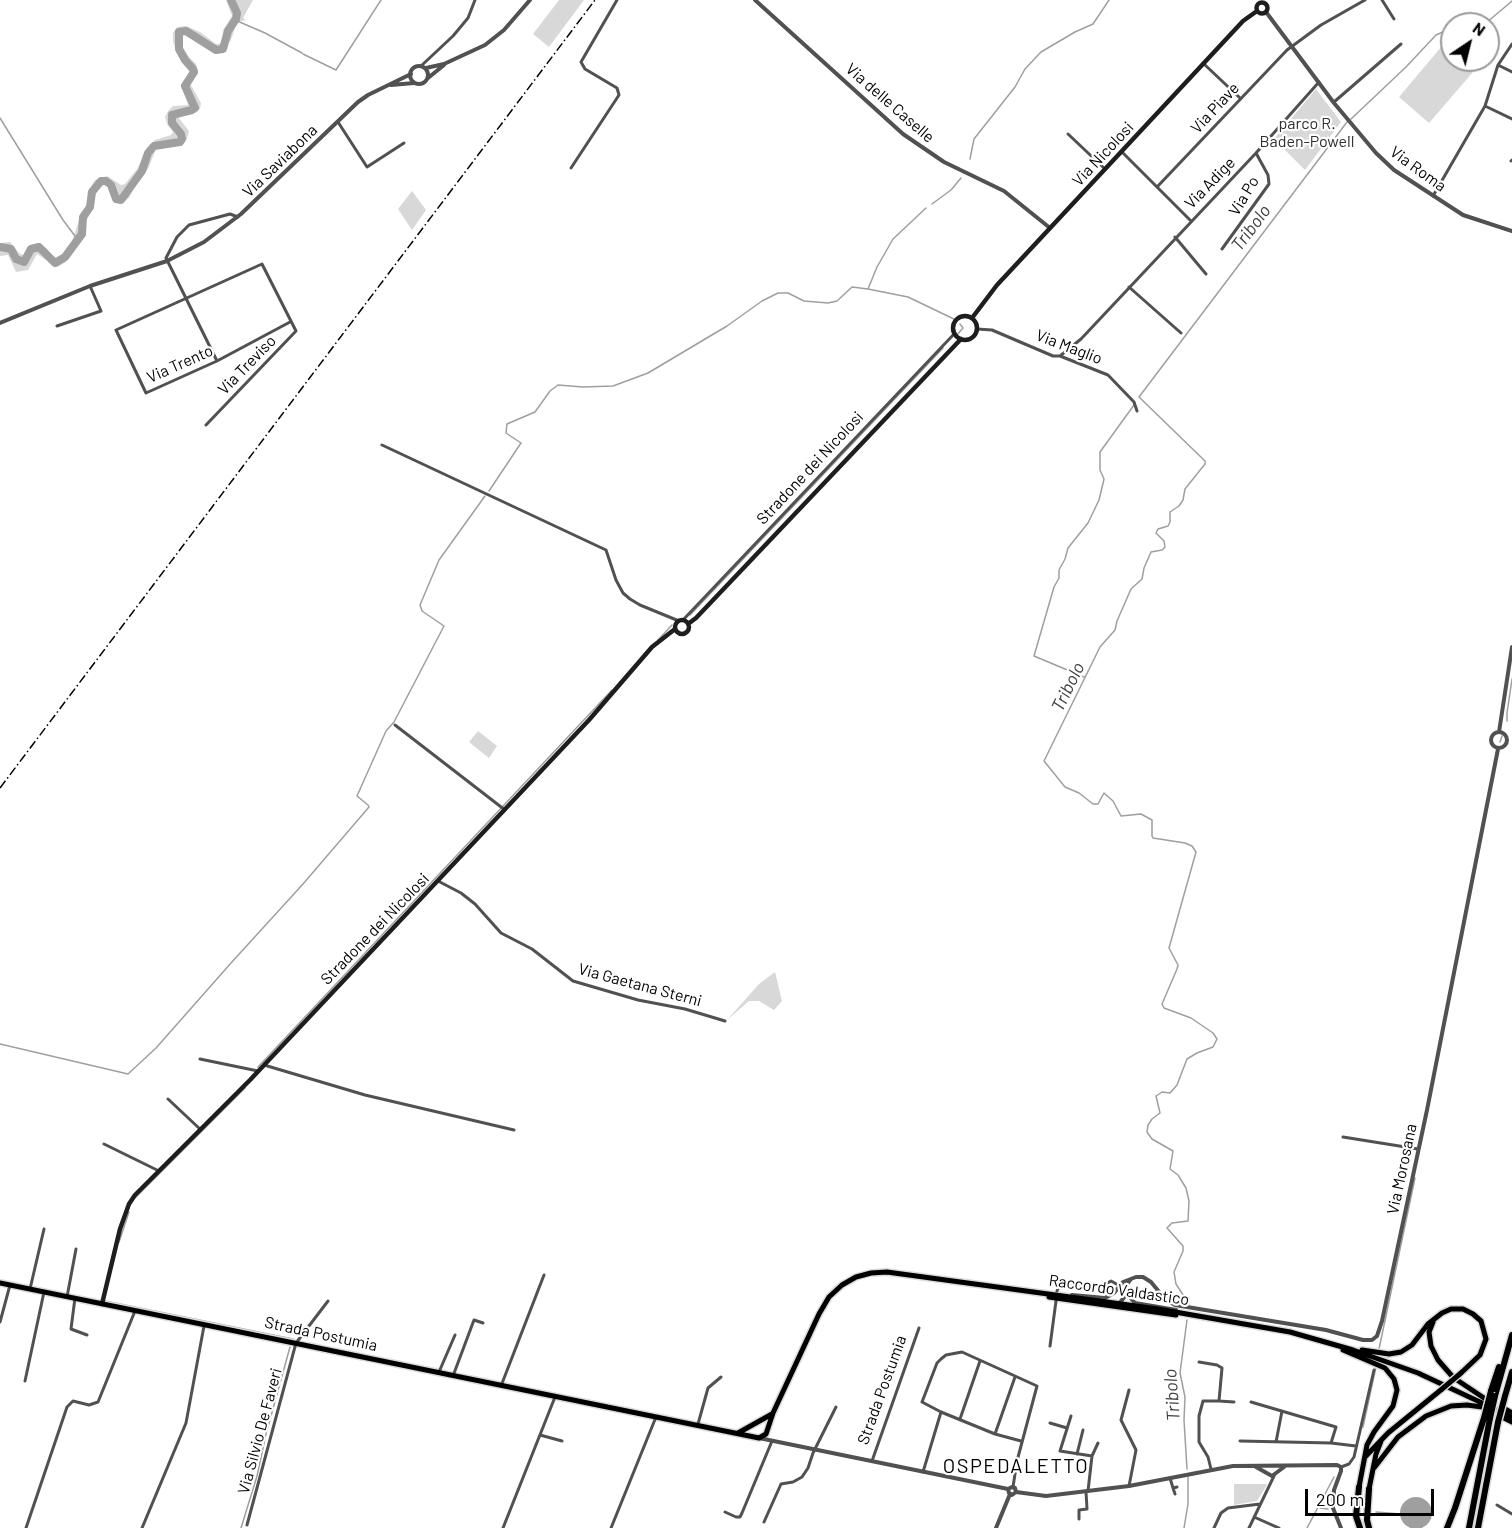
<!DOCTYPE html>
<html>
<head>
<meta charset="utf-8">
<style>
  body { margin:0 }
  #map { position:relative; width:1512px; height:1528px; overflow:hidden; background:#fff; font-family:Barlow,sans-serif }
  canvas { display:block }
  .north { position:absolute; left:1440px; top:12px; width:60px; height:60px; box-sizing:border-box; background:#fff; border:2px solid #999; border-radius:50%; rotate:35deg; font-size:16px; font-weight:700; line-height:24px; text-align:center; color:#000 }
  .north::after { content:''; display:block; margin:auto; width:21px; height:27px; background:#000; clip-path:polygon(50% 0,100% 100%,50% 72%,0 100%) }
  .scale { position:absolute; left:1305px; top:1489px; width:129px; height:27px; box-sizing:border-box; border:3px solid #000; border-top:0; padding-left:8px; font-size:18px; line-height:21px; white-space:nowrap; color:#000; -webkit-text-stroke:4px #fff; paint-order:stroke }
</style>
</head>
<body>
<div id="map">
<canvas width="1512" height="1528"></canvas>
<div class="north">N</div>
<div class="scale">200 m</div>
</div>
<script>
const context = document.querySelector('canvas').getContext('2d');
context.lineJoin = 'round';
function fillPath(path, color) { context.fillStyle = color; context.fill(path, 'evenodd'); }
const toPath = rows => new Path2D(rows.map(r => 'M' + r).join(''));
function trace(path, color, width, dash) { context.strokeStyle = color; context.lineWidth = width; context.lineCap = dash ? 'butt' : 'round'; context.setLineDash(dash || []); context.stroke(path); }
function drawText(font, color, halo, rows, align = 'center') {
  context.font = font + ' Barlow,sans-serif'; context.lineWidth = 4.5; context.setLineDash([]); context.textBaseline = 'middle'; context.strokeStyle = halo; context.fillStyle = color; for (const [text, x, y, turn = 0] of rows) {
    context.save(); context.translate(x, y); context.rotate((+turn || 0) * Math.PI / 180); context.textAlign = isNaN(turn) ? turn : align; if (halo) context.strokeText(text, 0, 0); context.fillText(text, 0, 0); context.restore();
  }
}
const green = toPath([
  [226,0,253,0,243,18,246,20,237,22,231,40,220,53,187,32,179,34,180,44,190,58,196,64,198,72,191,82,191,85,201,103,200,109,178,117,189,131,187,139,176,146,156,149,148,169,139,178,129,198,123,202,114,201,109,186,103,183,96,191,93,208,86,221,85,235,66,262,57,267,37,254,28,270,16,272,8,255,0,256,0,243,10,242,19,253,23,255,27,253,31,246,38,244,46,248,54,257,59,259,64,255,72,241,82,212,87,205,88,191,95,180,107,176,121,185,125,184,137,169,148,147,155,140,171,135,173,132,167,124,165,117,168,111,173,106,188,105,181,85,190,71,176,52,173,41,173,33,177,27,186,26,200,32,216,44,219,44,222,41,223,30,232,16],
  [559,0,584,0,549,47,533,34],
  [1442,46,1452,54,1452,60,1459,60,1473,72,1429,123,1399,97],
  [1316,89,1341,122,1305,170,1274,139],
  [412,191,426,210,412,230,398,209],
  [478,731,497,746,489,758,469,742],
  [775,972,782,1001,774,1010,759,1001,749,1001,727,1020,759,984],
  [1234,1484,1266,1484,1267,1485,1257,1501,1234,1505]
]);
const water = toPath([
  '1400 1513a16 16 0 1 1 32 0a16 16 0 1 1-32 0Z'
]);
const stream = toPath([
  [235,20,265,33,302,53],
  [1473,24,1486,23,1512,1],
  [303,54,336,70,381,0],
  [0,118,63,220,78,240],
  [1351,119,1406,67,1436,35,1452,28],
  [970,159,974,139,1015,87,1025,69,1041,52,1075,32,1093,24,1109,0],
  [932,204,951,190,961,178],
  [926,208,893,239,877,267,868,289,908,297,956,320],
  [956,336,963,328,960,324],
  [489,491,521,443,506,433,507,424,535,412,550,391,558,385,583,387,613,386,648,373,727,326,762,301,778,293,788,293,804,301,828,303,837,301,852,287,868,289],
  [690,615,943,348],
  [658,640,672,625],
  [1084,677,1034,656,1054,587,1059,578,1059,570,1065,559,1068,548,1088,523,1099,500,1104,479,1100,470,1100,452,1134,405],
  [1507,721,1507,713,1512,679],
  [1500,742,1502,736],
  [0,1044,128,1074,156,1048,231,963,303,884,369,807,368,805,357,796,386,731,394,722,444,626,422,611,420,605,439,560,485,496],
  [258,1067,612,690],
  [136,1197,245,1088],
  [119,1242,129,1212],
  [105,1301,293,1339],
  [1189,1304,1176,1284,1174,1272,1183,1251,1183,1246,1167,1228,1172,1223,1188,1221,1189,1201,1186,1188,1178,1175,1170,1169,1173,1151,1152,1139,1147,1132,1148,1125,1152,1119,1160,1113,1156,1096,1162,1092,1170,1093,1177,1085,1187,1059,1197,1053,1213,1047,1217,1039,1213,1033,1191,1018,1164,1008,1162,1004,1177,969,1178,965,1169,948,1196,852,1192,846,1185,843,1153,838,1152,836,1152,820,1141,814,1121,816,1113,801,1104,793,1098,804,1093,804,1079,793,1065,787,1044,761,1100,647,1115,630,1117,621,1131,589,1142,579,1144,568,1151,552,1162,550,1165,547,1164,541,1156,533,1158,529,1168,526,1170,522,1170,512,1179,506,1183,500,1185,489,1205,464,1205,461,1139,397,1347,122],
  [1187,1320,1180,1373,1185,1397,1184,1420,1187,1469],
  [1379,1349,1415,1178],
  [1363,1427,1376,1367],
  [1320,1508,1328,1509],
  [1376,1512,1400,1514],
  [241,1528,257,1476,266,1434,290,1347],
  [1184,1528,1188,1504,1188,1477],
  [1307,1528,1334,1477]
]);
const river = toPath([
  [0,247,11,249,16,259,24,262,31,249,39,247,55,263,65,257,82,234,83,217,90,207,92,192,101,181,106,181,111,185,116,199,121,200,142,171,148,153,154,146,180,142,182,139,181,134,172,123,172,115,192,110,195,108,185,86,194,72,193,69,185,60,179,49,179,32,186,31,216,50,223,49,228,31,236,19,237,13,231,0]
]);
const minor = toPath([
  [1382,0,1394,19],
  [1204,64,1240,98],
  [1498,65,1512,72],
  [421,66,453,36,468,18,475,0],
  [1334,102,1401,44],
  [1485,106,1512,119],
  [338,122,367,167,404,143],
  [1068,134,1105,169],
  [1122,152,1191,221],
  [1511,161,1512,160],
  [571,168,619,95,617,88,585,69,581,62,617,0],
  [1157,187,1287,50,1321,25,1365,0],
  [1433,196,1485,106,1498,65,1512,44],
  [1175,237,1206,274],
  [1222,249,1269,184,1268,175,1256,153],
  [1129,287,1181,333],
  [57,326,101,311,90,286],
  [977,329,992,330,1053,356,1060,356,1108,375,1134,402,1137,411],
  [1060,356,1081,339,1256,153,1319,82],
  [217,361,166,258,177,237,189,225,230,214,238,217],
  [206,425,296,331,262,264,116,330,146,393,217,361,290,322],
  [382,445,606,550,616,580,623,593,630,599,640,605,679,621],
  [683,620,955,333],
  [395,725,505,810],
  [438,881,461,893,475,904,501,933,532,949,573,981,638,1000,685,1009,725,1021],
  [200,1059,258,1071],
  [264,1065,365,1095,514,1130],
  [168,1099,201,1130],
  [1343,1137,1418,1149],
  [104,1144,159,1171],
  [30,1289,44,1229],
  [1057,1291,1059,1286,1063,1284,1098,1289,1111,1281,1122,1287,1126,1291],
  [67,1297,76,1249],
  [75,1298,71,1329,87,1335],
  [0,1322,10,1285],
  [1050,1346,1056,1301],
  [1199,1362,1217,1365,1222,1368,1219,1401,1203,1401,1199,1416,1199,1442,1208,1457,1211,1469],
  [439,1372,455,1335],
  [453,1376,474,1320,483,1323],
  [25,1381,44,1292],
  [501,1386,544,1275],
  [1129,1390,1121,1420,1136,1450,1129,1486],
  [1219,1401,1234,1402],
  [1251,1402,1336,1427,1331,1443],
  [1071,1416,1060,1451,1092,1456,1088,1491],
  [960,1419,980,1361],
  [1050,1423,1067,1428],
  [698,1424,708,1388,721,1377],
  [995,1434,1015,1377],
  [540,1435,562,1441],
  [1240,1441,1331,1443,1356,1446],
  [1276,1442,1282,1411],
  [1077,1454,1083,1430],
  [1092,1456,1098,1443],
  [872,1461,919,1328],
  [1341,1467,1349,1464,1354,1457,1374,1370],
  [923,1472,941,1412],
  [1170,1478,1173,1488,1177,1487],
  [1013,1487,1017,1461,1037,1386,962,1352,946,1355,941,1359,937,1363,922,1402,941,1412,995,1434,1021,1441],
  [1173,1488,1175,1494],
  [1497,1505,1512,1514],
  [725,1512,736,1517,740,1517,742,1513,772,1441],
  [1254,1517,1279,1528],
  [1079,1519,1079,1510,1087,1509,1086,1492],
  [764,1522,781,1484,793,1482,802,1477,808,1468,813,1453,836,1407],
  [247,1525,296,1343,328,1301],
  [26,1528,67,1407,73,1401,89,1405,98,1402,135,1311],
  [142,1528,186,1423,204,1326],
  [503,1528,555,1397],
  [611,1528,656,1417],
  [1214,1528,1221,1513,1228,1508,1260,1504],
  [1249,1528,1274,1476]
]);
const tertiary = toPath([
  [755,0,903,134,944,162,1004,191,1050,228],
  [1266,12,1334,103,1376,153,1394,170,1463,215,1512,231],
  '410 75a9 9 0 1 1 18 0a9 9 0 1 1-18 0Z',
  [426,68,444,64,485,45,504,30,530,0],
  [428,78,444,65],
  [391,85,414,83],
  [0,323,90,286,167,261,204,242,241,214,358,102,368,95,411,74],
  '1491 740a8 8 0 1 1 16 0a8 8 0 1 1-16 0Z',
  [1499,732,1512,647],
  [1126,1293,1135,1303,1176,1310],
  [1072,1295,1105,1298,1114,1293,1123,1282,1136,1277,1143,1277,1151,1282,1165,1299,1175,1305,1326,1330,1363,1340,1372,1340,1377,1336,1382,1321,1427,1110,1498,749],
  [1119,1304,1125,1296,1127,1284,1131,1279],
  [759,1438,1008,1489,1012,1487,1015,1488,1016,1492],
  [1256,1467,1272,1476,1284,1467],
  [1008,1489,1009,1493,1012,1495,1016,1492,1046,1496,1129,1486,1233,1466,1337,1465,1341,1467,1341,1471,1334,1490,1333,1508,1341,1528],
  [996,1528,1010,1494]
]);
const secondary = toPath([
  '1256.5 8a5.5 5.5 0 1 1 11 0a5.5 5.5 0 1 1-11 0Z',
  '953 328a12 12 0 1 1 24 0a12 12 0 1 1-24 0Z',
  [972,318,997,285,1203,64,1243,21,1257,11],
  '675 627a7 7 0 1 1 14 0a7 7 0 1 1-14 0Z',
  [688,624,696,618,961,339],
  [102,1304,120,1229,129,1204,135,1195,250,1080,589,720,652,647,675,629]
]);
const primary = toPath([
  [0,1283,759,1438,766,1434,773,1413,819,1314,829,1297,842,1285,856,1277,871,1273,887,1272,1158,1309,1290,1332,1353,1350,1418,1373,1512,1417],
  [1049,1297,1176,1315],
  [1433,1322,1429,1332,1431,1346,1438,1360,1452,1376],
  [1343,1350,1385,1368,1394,1379,1397,1390,1393,1406,1374,1432,1367,1445,1359,1487],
  [1362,1350,1389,1354,1401,1352,1412,1345,1428,1324,1442,1313,1451,1309,1463,1309,1473,1314,1481,1321,1486,1339,1480,1355,1461,1373],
  [1457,1380,1484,1398],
  [1505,1409,1512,1413],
  [1504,1418,1512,1422],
  [738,1433,772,1414],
  [1365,1457,1388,1433,1442,1389],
  [1374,1468,1398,1437,1426,1416,1451,1406,1467,1405,1482,1407],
  [1369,1489,1376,1454,1381,1441]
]);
const motorway = toPath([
  [1491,1391,1499,1367],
  [1495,1396,1512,1335],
  [1505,1396,1512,1372],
  [1359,1487,1356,1516,1360,1528],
  [1369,1489,1367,1520,1369,1528],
  [1447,1528,1455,1508,1484,1418],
  [1469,1528,1490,1418],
  [1478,1528,1498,1422]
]);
const rail = toPath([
  [0,788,595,0]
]);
const primaryBridge = toPath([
  [1442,1389,1461,1373]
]);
const motorwayBridge = toPath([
  [1484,1418,1491,1391],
  [1490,1418,1495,1396],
  [1498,1422,1505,1396]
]);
const streetNames = [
  ["Via delle Caselle",890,103,41],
  ["Via Piave",1215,108,-47],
  ["Via Nicolosi",1103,154,-47],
  ["Via Saviabona",280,161,-44],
  ["Via Roma",1418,169,36],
  ["Via Adige",1210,183,-46],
  ["Via Po",1244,196,-59],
  ["Via Maglio",1069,347,21],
  ["Via Trento",180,364,-24],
  ["Via Treviso",247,365,-46],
  ["Stradone dei Nicolosi",810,468,-47],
  ["Stradone dei Nicolosi",375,929,-46],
  ["Via Gaetana Sterni",640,985,15],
  ["Via Morosana",1402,1169,-78],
  ["Raccordo Valdastico",1119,1290,8],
  ["Strada Postumia",321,1334,12],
  ["Strada Postumia",882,1390,-70],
  ["Via Silvio De Faveri",260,1431,-75]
];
const parkNames = [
  ["parco R.",1307,124],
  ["Baden-Powell",1307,142]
];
const waterNames = [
  ["Tribolo",1251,228,-53],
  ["Tribolo",1068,687,-64],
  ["Tribolo",1172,1395,-94]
];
const quarterNames = [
  ["OSPEDALETTO",1016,1466]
];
fillPath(green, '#d8d8d8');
fillPath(water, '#9f9f9f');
trace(stream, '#9f9f9f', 1.5);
trace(river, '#9f9f9f', 8);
trace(primary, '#dbdbdb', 8);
trace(motorway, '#dbdbdb', 9);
trace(minor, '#515151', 3);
trace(tertiary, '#515151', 4);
trace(secondary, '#1e1e1e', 4.5);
trace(primary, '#000', 5);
trace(motorway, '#000', 6);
trace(rail, '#000', 1.5, [9, 3, 1.5, 3]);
trace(primaryBridge, '#dbdbdb', 8, []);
trace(motorwayBridge, '#dbdbdb', 9, []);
trace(primaryBridge, '#000', 5);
trace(motorwayBridge, '#000', 6);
drawText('16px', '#000', '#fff', streetNames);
drawText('16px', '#2f2f2f', '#fff', parkNames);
drawText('italic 18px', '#404040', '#fff', waterNames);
context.letterSpacing = '1.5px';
drawText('20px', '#000', '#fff', quarterNames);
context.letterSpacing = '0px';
</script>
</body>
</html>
